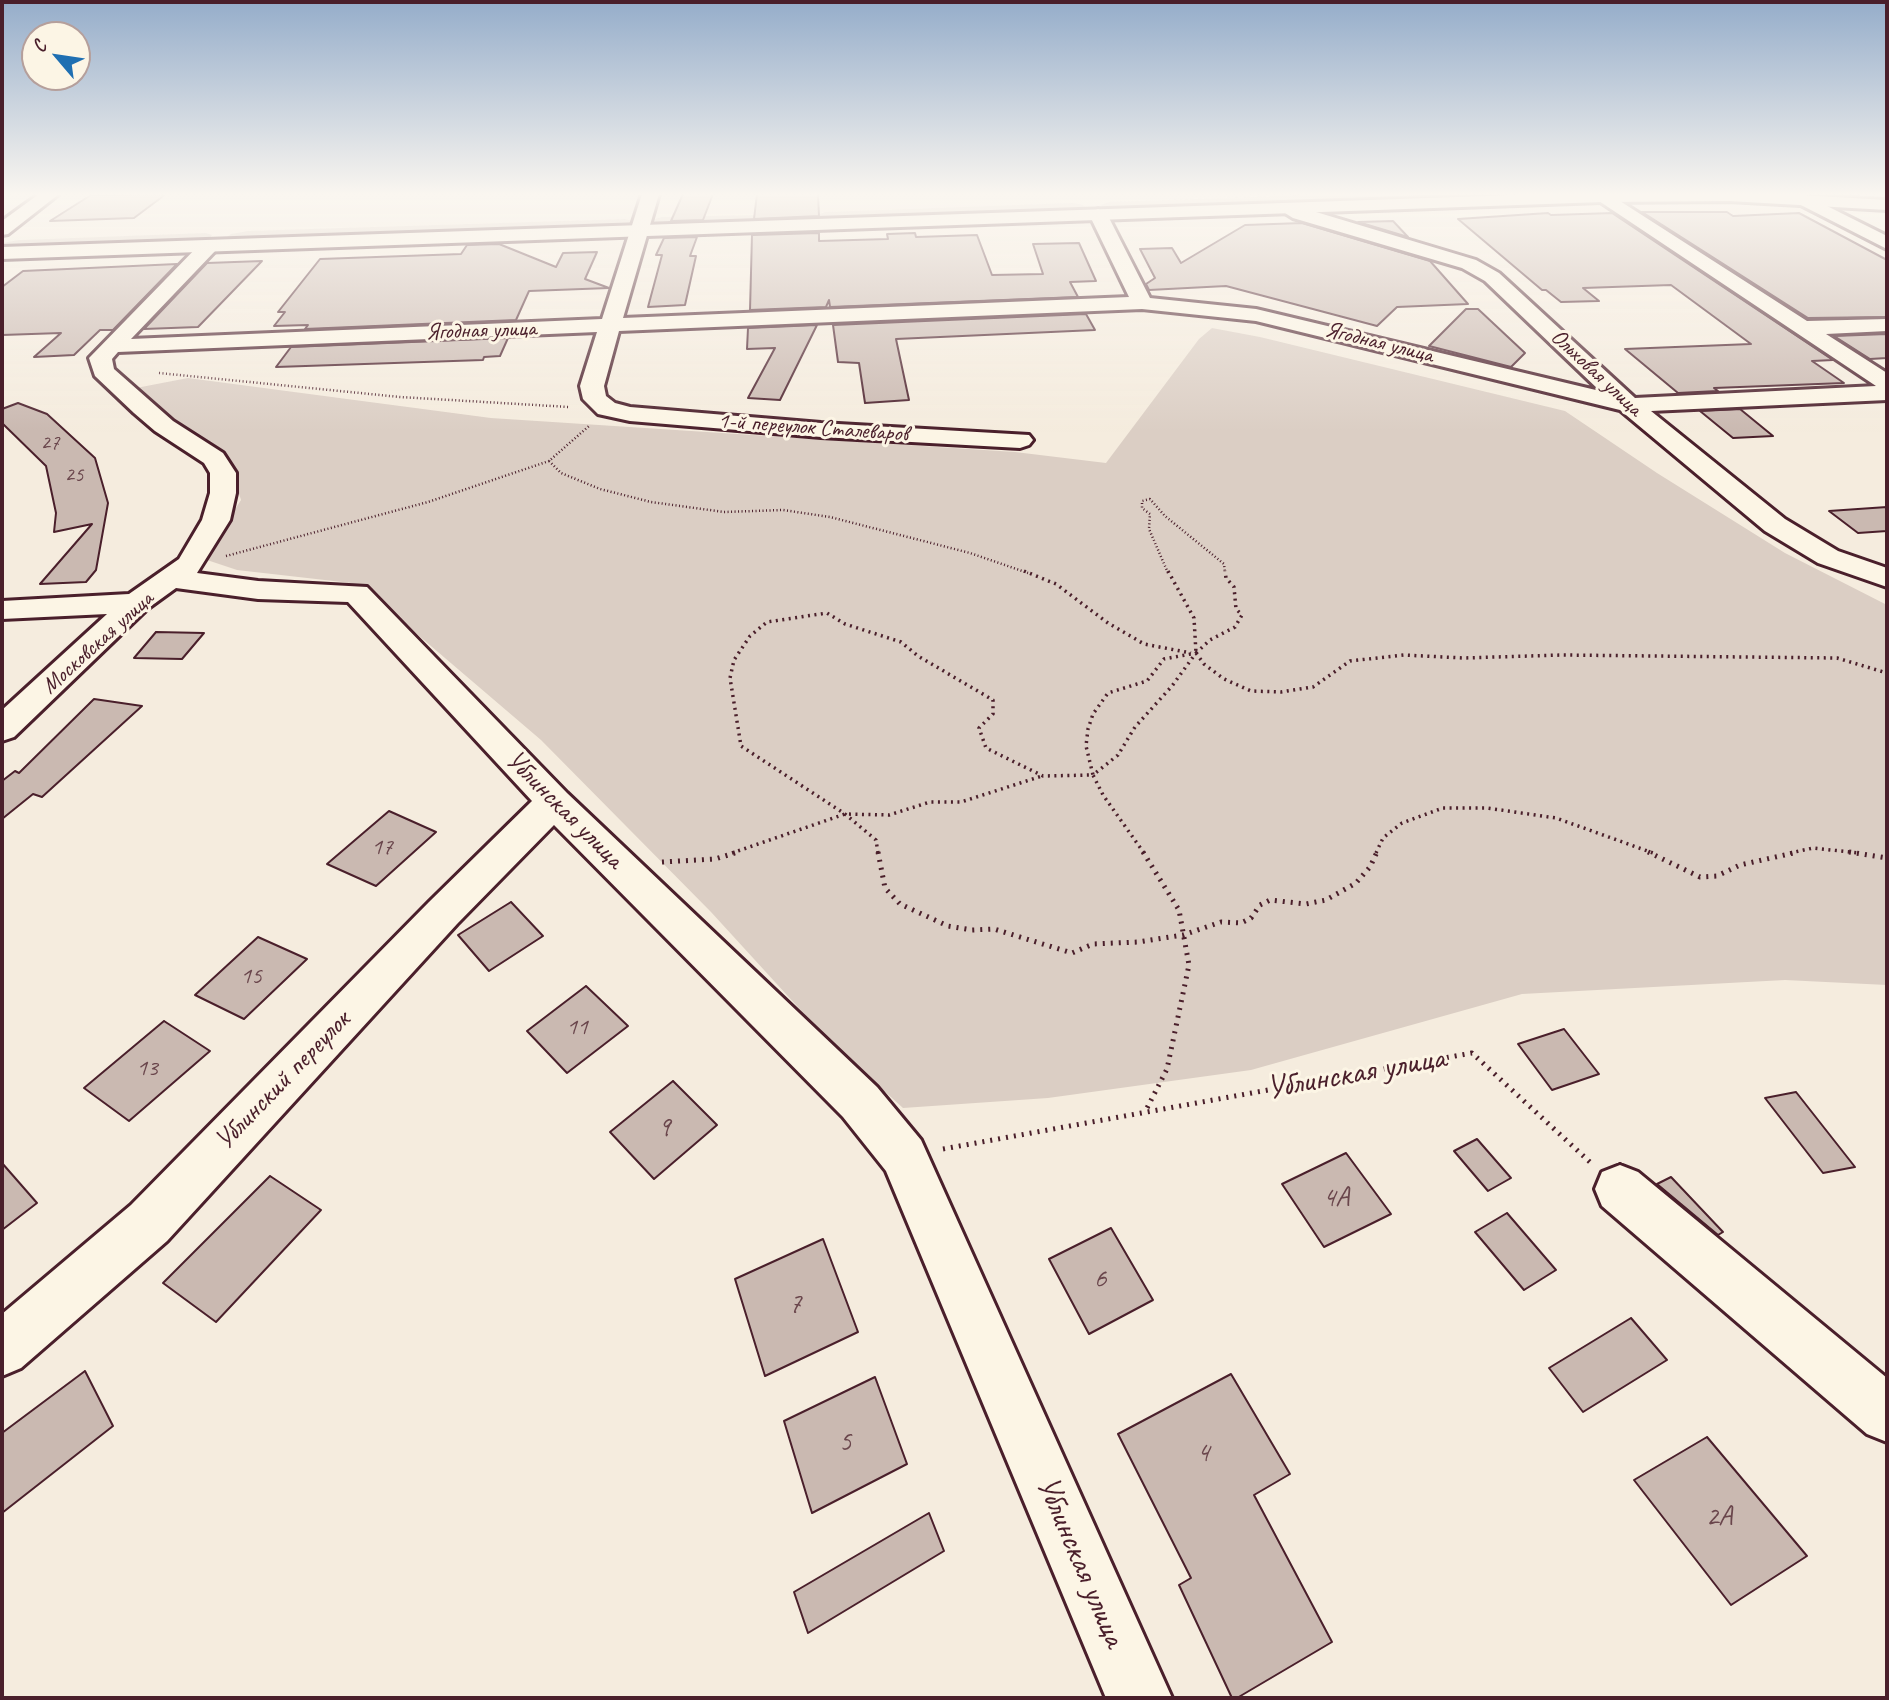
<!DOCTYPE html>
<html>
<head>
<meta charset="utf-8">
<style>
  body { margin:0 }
  #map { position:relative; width:1889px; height:1700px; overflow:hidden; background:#f5ecde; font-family:Caveat,sans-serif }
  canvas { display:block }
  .frame { position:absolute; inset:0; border:4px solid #4a1f2b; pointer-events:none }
  .north { position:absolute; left:21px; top:21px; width:70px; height:70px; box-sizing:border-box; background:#fcf5e5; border:2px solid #b59f9b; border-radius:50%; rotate:299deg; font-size:19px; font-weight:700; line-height:28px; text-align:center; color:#4a1f2b }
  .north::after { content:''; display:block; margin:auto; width:24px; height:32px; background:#1f6fb2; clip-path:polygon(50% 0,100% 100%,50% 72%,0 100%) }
</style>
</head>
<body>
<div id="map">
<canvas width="1889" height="1700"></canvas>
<div class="frame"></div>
<div class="north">С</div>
</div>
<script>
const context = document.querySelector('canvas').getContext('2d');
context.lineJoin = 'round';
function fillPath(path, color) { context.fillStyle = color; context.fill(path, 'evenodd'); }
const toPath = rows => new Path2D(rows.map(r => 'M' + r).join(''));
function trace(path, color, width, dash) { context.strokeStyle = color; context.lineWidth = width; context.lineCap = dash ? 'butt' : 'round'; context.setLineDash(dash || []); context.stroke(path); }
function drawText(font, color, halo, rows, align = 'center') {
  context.font = font + ' Caveat,sans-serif'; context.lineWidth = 6; context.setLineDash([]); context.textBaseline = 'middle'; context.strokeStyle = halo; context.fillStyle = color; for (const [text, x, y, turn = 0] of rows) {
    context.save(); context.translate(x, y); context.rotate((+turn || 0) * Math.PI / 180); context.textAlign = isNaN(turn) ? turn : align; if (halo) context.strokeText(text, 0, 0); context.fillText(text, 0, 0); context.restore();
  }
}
const green = toPath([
  [1331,194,1599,194,1114,211,1103,209,1101,205,1109,202],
  [1073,203,1083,205,1088,209,1079,213,820,220,820,214,825,212],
  [810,214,810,221,647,226,647,221,662,217],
  [625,219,634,221,633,225,621,229,222,241,231,234,248,231],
  [206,233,212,235,208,241,193,245,2,250,2,243,19,240],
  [1212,328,1260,337,1565,411,1657,473,1785,553,1887,605,1887,985,1785,980,1522,994,1251,1070,1048,1098,903,1108,828,1040,711,912,541,740,404,623,351,583,237,570,204,559,241,500,229,462,163,419,136,388,188,378,491,418,1015,452,1106,463,1199,339]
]);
const building = toPath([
  [166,194,134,218,50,221,91,195,166,194],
  [683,194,713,194,703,220,671,221,683,194],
  [757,194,818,194,819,216,754,219,757,194],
  [1642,212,1727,212,1733,216,1799,213,1887,260,1887,317,1808,318,1642,212],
  [1548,213,1551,215,1612,213,1833,360,1812,361,1844,383,1714,388,1718,391,1678,393,1625,349,1751,344,1671,285,1583,288,1599,301,1561,302,1546,290,1542,290,1458,219,1548,213],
  [1393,221,1408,237,1358,222,1393,221],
  [1302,223,1430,261,1468,304,1397,307,1377,326,1226,286,1149,290,1146,284,1155,278,1140,249,1172,248,1181,263,1245,225,1302,223],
  [819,233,819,241,888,239,887,234,915,233,916,237,977,235,992,275,1043,274,1033,244,1079,243,1096,281,1070,282,1078,297,830,307,829,300,826,307,750,310,752,235,819,233],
  [697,237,690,256,696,256,685,305,648,307,662,255,656,255,664,238,697,237],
  [499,244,556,267,563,253,597,252,585,279,609,288,529,291,516,320,305,329,308,325,274,326,285,312,278,312,320,259,461,254,467,245,499,244],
  [262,261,198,327,144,329,207,263,262,261],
  [177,264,113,330,100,330,74,355,34,357,61,333,2,335,2,287,23,271,177,264],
  [1466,309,1478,309,1525,353,1511,367,1429,346,1466,309],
  [1086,314,1095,330,896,339,909,400,865,403,859,363,838,362,833,325,1086,314],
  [817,325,780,400,748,398,775,348,747,349,748,328,817,325],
  [1887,334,1887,358,1870,359,1834,336,1887,334],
  [508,338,500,356,484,357,483,360,276,367,291,347,508,338],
  [18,403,47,414,95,458,108,503,96,570,86,582,40,584,92,524,54,532,56,513,46,466,2,423,2,409,18,403],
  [1740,409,1773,436,1733,438,1700,411,1740,409],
  [1887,507,1887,531,1858,533,1829,511,1887,507],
  [156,632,204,633,182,659,134,658,156,632],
  [94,699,142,706,42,797,33,794,2,819,2,781,15,771,19,773,94,699],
  [389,811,436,832,376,886,327,864,389,811],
  [511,902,543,936,489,971,458,935,511,902],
  [258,937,307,959,244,1019,195,995,258,937],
  [586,986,628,1026,567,1073,527,1031,586,986],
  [164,1021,210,1051,129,1121,84,1088,164,1021],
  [1564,1029,1599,1074,1552,1090,1518,1044,1564,1029],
  [673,1081,717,1125,654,1179,610,1132,673,1081],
  [1796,1092,1855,1167,1823,1173,1765,1098,1796,1092],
  [1477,1139,1511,1178,1488,1191,1454,1151,1477,1139],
  [1346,1153,1391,1214,1324,1247,1282,1184,1346,1153],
  [2,1163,37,1203,2,1230,2,1163],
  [270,1176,321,1210,216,1322,163,1283,270,1176],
  [1671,1177,1723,1232,1718,1235,1657,1184,1671,1177],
  [1507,1213,1556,1270,1524,1290,1475,1232,1507,1213],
  [1111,1228,1153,1300,1089,1334,1049,1259,1111,1228],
  [823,1239,858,1332,765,1376,735,1279,823,1239],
  [1631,1318,1667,1360,1583,1412,1549,1368,1631,1318],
  [85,1371,113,1426,2,1513,2,1433,85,1371],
  [1231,1374,1290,1474,1254,1495,1332,1642,1237,1698,1232,1698,1179,1585,1191,1578,1118,1434,1231,1374],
  [875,1377,907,1464,812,1513,784,1421,875,1377],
  [1707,1437,1807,1556,1731,1605,1634,1480,1707,1437],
  [929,1513,944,1551,808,1633,794,1592,929,1513]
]);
const pathFar2 = toPath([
  [159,373,400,397,569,407],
  [549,461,561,473,600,489,651,502,724,512,783,510,830,517,970,553,1028,573],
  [226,556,428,502,549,461,589,426],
  [1168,573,1149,529,1150,514,1142,508,1142,501,1150,499,1165,516,1224,564,1225,573]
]);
const pathFar1 = toPath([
  [1024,571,1056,584,1108,623,1144,644,1191,653],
  [1168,571,1194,618,1196,653],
  [1196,653,1204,664,1224,679,1251,691,1281,692,1313,687,1350,661,1404,655,1463,658,1562,655,1837,658,1887,673],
  [1196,653,1210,640,1235,627,1242,615,1236,609,1234,587,1226,578,1225,571],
  [732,853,845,814,889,815,930,802,961,802,1042,776],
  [878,853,876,840,845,814,741,746,730,678,734,660,750,636,767,622,827,613,845,624,901,642,918,656,993,700,993,714,979,728,986,748,1043,776,1093,775,1086,746,1088,729,1093,714,1108,693,1147,681,1164,659,1196,653],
  [1144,853,1103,795,1093,775,1118,755,1135,727,1172,686,1196,653],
  [1376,853,1383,838,1402,823,1443,808,1487,808,1556,818,1653,853],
  [1790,853,1813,848,1859,853]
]);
const path = toPath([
  [878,852,885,888,900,904,948,926,972,930,994,929,1072,953,1093,944,1138,942,1183,935,1221,922,1241,923,1251,918,1260,905,1270,900,1306,904,1326,900,1356,883,1370,867,1377,852],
  [1143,852,1179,910,1189,965,1167,1069,1145,1112],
  [1648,852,1700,877,1717,876,1740,865,1798,852],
  [1849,852,1887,858],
  [662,862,715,859,738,852],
  [943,1149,1472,1053,1592,1164]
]);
const minor = toPath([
  [39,194,59,194,8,234,2,235,2,221,39,194],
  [642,194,659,194,623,318,1129,297,1089,214,1098,209,1107,214,1150,298,1256,309,1600,391,1485,281,1462,268,1293,218,1277,208,1286,203,1476,260,1499,273,1635,398,1876,386,1593,197,1596,194,1609,194,1807,321,1887,319,1887,331,1826,334,1887,373,1887,400,1651,411,1785,519,1838,551,1887,568,1887,587,1818,563,1765,531,1620,410,1256,321,1142,309,619,331,604,386,606,396,615,403,630,407,821,423,1029,435,1033,440,1029,445,1020,448,821,437,630,421,598,414,583,399,580,386,597,332,118,352,112,359,114,369,173,421,223,453,236,473,236,493,230,520,197,573,258,581,367,587,567,793,877,1087,921,1140,1172,1698,1106,1698,886,1171,843,1117,554,825,457,924,167,1241,21,1368,2,1376,2,1314,131,1205,429,902,532,801,348,602,258,599,176,588,147,609,14,737,2,741,2,710,107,614,2,619,2,601,129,594,179,559,202,520,210,493,210,473,204,463,155,431,134,413,95,376,89,358,202,242,209,240,216,242,218,246,216,250,131,339,602,319,642,194],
  [1803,194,1887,236,1887,249,1797,203,1794,199,1797,195,1803,194],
  [1620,1165,1638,1172,1887,1378,1887,1442,1867,1434,1602,1206,1595,1189,1602,1172,1620,1165]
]);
const major = toPath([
  [1544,194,1782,194,1887,200,1887,210,1729,201,1602,202,2,259,2,247,1544,194]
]);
const farNumbernames = [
  ["27",50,443],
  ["25",74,475]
];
const farStreetnames = [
  ["Ягодная улица",481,331,-2],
  ["Ягодная улица",1379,343,14],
  ["Ольховая улица",1596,373,43],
  ["1-й переулок Сталеваров",813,428,4],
  ["Московская улица",98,643,-42]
];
const numberNames = [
  ["17",382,848],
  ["15",251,977],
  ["11",577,1028],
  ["13",147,1069]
];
const streetNames = [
  ["Ублинская улица",564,810,45],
  ["Ублинский переулок",283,1081,-46]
];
const nearNumbernames = [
  ["9",664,1129],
  ["4А",1336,1199],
  ["6",1100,1280],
  ["7",795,1305],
  ["5",845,1443],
  ["4",1203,1454],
  ["2А",1719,1518]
];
const nearStreetnames = [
  ["Ублинская улица",1356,1074,-10],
  ["Ублинская улица",1080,1562,67]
];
fillPath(green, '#dbcec4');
fillPath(building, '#cab9b1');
trace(building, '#4a1f2b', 2);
trace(minor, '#4a1f2b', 6);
trace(major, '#4a1f2b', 6);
trace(pathFar2, '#4a1f2b', 2.5, [1, 2.5]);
trace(pathFar1, '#4a1f2b', 3.5, [2, 4.5]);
trace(path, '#4a1f2b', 5, [2, 6]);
fillPath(minor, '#fcf5e5');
fillPath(major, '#fcf5e5');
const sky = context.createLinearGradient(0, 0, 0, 432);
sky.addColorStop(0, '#95adca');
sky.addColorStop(0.45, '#faf6f0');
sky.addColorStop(1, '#faf6f000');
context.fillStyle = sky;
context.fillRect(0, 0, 1889, 432);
drawText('21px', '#6a464c', null, farNumbernames);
drawText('23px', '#4a1f2b', '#fcf5e5', farStreetnames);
drawText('24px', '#6a464c', null, numberNames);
drawText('28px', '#4a1f2b', '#fcf5e5', streetNames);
drawText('28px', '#6a464c', null, nearNumbernames);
drawText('33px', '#4a1f2b', '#fcf5e5', nearStreetnames);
</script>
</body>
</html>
